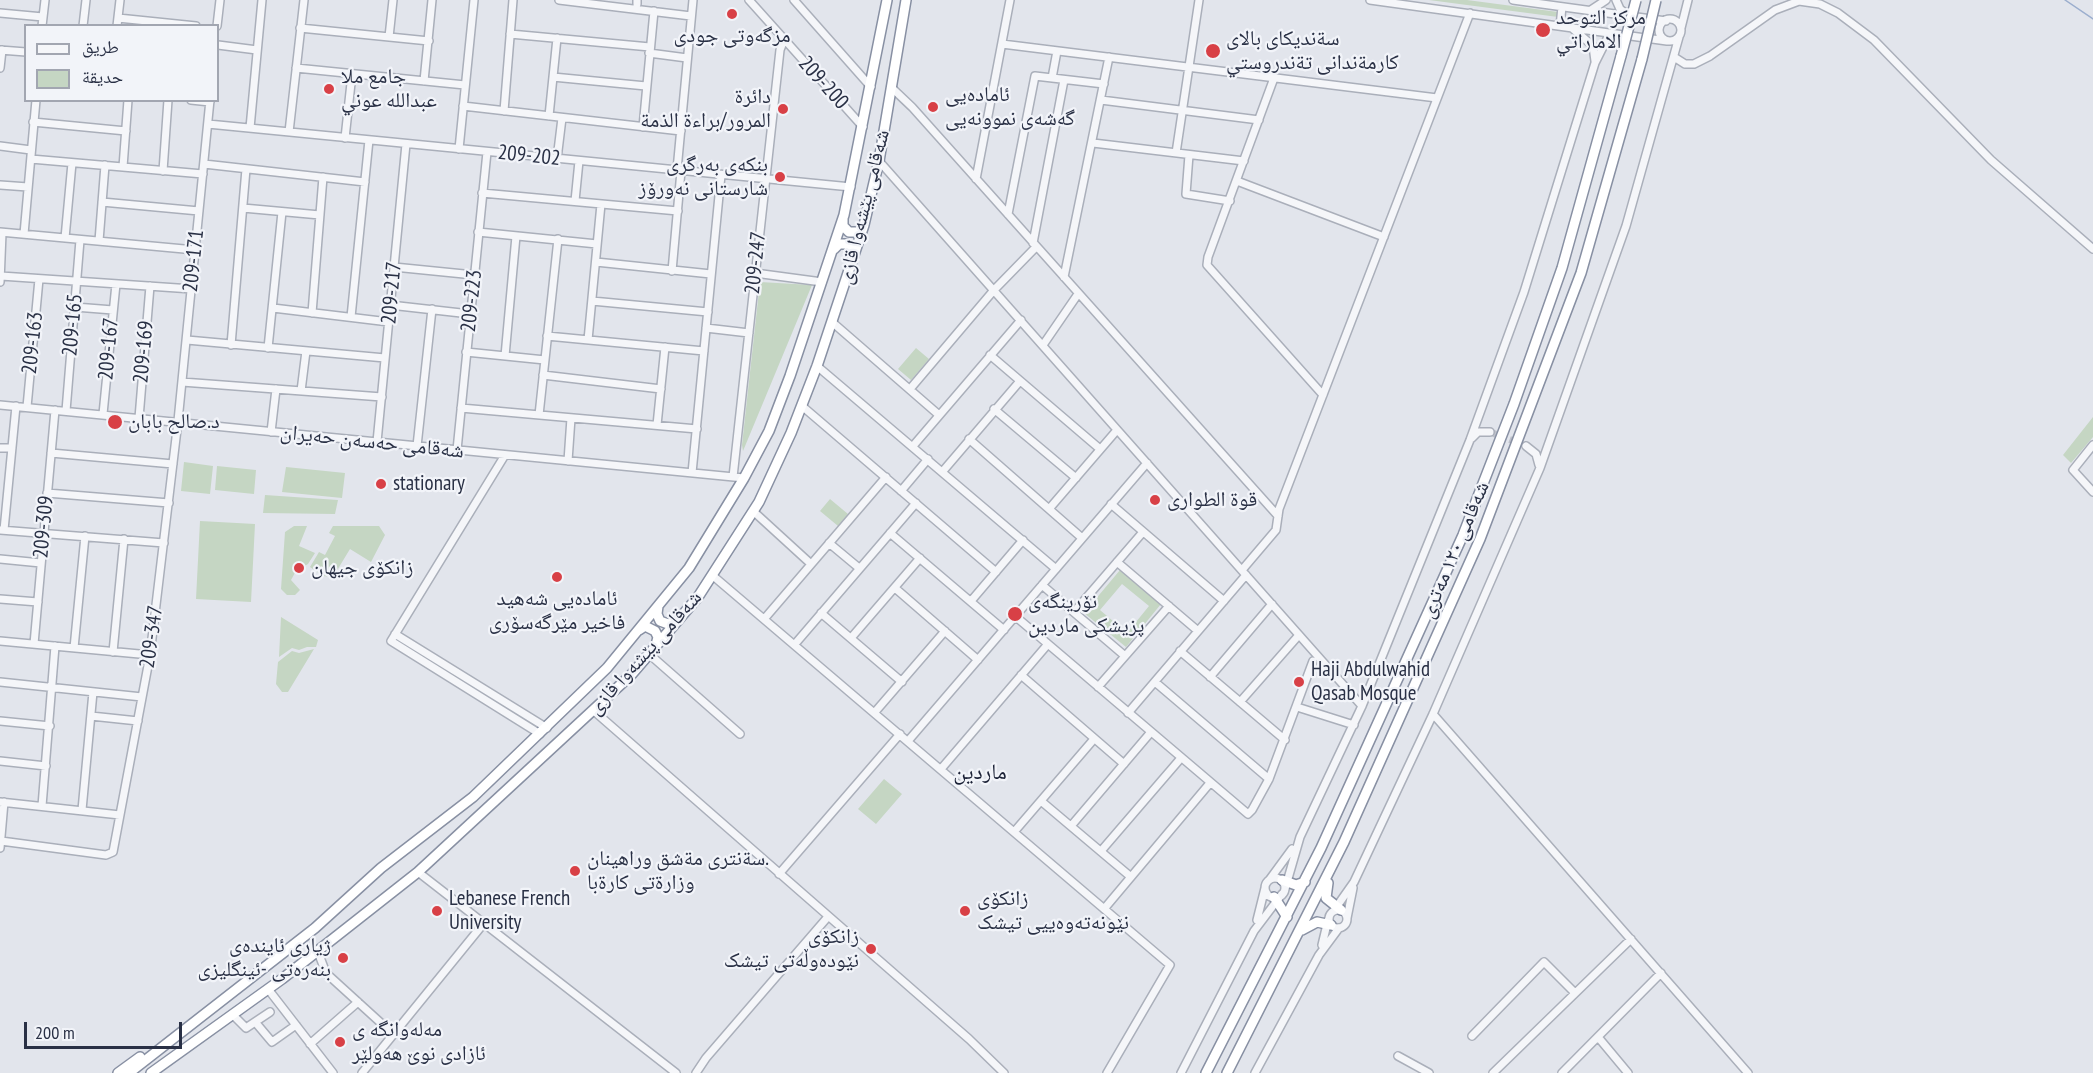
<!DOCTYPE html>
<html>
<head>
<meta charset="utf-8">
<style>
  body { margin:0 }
  #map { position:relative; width:2093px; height:1073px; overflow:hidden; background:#e2e5ec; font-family:"PT Sans Narrow","Noto Naskh Arabic",sans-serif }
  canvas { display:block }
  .legend { position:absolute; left:24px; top:24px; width:195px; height:78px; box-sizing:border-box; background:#f2f4f9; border:2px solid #a2a6b1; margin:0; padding:8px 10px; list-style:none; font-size:18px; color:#293045 }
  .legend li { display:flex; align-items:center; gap:12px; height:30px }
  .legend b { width:30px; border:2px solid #a2a6b1 }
  .scale { position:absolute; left:24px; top:1022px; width:158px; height:27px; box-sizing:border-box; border:3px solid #293045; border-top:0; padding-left:8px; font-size:18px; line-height:21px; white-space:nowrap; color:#293045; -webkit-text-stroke:4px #f2f4f9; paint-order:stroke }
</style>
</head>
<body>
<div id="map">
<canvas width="2093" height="1073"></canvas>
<ul class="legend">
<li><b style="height:8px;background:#f5f6f9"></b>طريق</li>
<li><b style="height:16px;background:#c5d6c3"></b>حديقة</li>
</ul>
<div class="scale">200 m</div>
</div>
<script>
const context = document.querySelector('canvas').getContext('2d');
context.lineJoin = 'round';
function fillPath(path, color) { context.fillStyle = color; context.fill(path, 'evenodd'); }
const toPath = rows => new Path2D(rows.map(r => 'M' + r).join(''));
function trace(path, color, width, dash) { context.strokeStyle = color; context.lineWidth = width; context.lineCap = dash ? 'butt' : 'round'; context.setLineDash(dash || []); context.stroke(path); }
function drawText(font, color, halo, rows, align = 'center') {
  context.font = font + ' "PT Sans Narrow","Noto Naskh Arabic",sans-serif'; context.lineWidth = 4.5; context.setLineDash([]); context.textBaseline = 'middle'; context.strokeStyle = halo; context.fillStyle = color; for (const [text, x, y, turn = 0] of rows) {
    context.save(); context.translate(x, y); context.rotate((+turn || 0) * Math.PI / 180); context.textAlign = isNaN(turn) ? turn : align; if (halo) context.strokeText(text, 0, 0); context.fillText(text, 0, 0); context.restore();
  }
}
const green = toPath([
  [1429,0,1467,0,1558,12,1558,17],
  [760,282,812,285,743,451,742,445],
  [916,348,929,359,911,380,898,369],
  [2093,417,2093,437,2071,463,2063,455],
  [184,462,213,466,210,494,181,491],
  [217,466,256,470,254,494,215,490],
  [286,467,345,473,342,498,282,492],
  [265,495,338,500,335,514,263,513],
  [830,499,848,514,838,526,820,511],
  [200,521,255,524,251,602,196,599],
  [294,526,307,526,299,546,315,553,308,564,296,571,291,580,300,590,295,595,287,595,281,589,285,532],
  [333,526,379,526,385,535,371,562,350,549,333,577,323,576,310,567,319,552,325,555,335,536,329,533],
  [1120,570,1161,604,1126,647,1084,613],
  [1122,584,1149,606,1127,633,1100,610],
  [281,617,318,640,316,647,307,647,299,650,292,648,279,657],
  [314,649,288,692,282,692,276,684,278,662,292,651,299,653],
  [884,779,902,794,876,824,858,809]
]);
const stream = toPath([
  [2065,0,2093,19]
]);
const minorTunnel = toPath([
  [1490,432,1521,444]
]);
const minor = toPath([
  [559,0,691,16],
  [749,0,863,127],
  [794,0,871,87],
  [1370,0,1667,41],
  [1513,0,1666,21],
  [1616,0,1620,9,1628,15],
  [637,4,637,0],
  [1591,10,1606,0],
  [0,13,43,17],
  [118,18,196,26],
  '1659 30a11 11 0 1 1 22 0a11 11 0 1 1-22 0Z',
  [42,26,45,0],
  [83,26,86,0],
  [117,26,120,0],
  [217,26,220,0],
  [1560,26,1562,7],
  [300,28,429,41],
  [1572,28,1593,46,1595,61],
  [1681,28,1688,0],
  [510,34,650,47],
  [389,37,393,0],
  [1002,44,1437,98],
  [218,45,257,50],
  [0,50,26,52],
  [649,53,687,58],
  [1674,57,1685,64,1694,64,1710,56,1775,10,1799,1,1820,4,1838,13,1874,40,1991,160,2093,249],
  [0,68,2,50],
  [296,68,465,85],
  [553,77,646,86],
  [1052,78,1057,51],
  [1274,78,1208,257,1207,265,1323,395],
  [424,81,432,0],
  [892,88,912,107,1278,516],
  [191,100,210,102],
  [1101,100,1259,120],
  [463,106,681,131],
  [504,111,513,0],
  [549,116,557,38],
  [33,122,126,131],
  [208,124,851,187],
  [643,127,654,11],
  [250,128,262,0],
  [289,132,304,0],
  [345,138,352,74],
  [1093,143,1244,161],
  [0,146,31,150],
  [459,149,474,0],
  [1176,153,1199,0],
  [1189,155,1186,194,1230,201],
  [31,159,203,174],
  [557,159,562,118],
  [879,161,1362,706],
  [204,164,365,182],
  [123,167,128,100],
  [677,170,693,0],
  [163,171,168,100],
  [976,179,1010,0],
  [1237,181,1384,237],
  [0,185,28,187],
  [482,193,678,211],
  [575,201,579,161],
  [102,202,199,211],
  [243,208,320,215],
  [1008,214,1035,76,1104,84],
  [0,232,195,250],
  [478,232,597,244],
  [24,234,36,100],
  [65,238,72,163],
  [99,241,105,165],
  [1033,243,1064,80],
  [596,262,711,274],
  [394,267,474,275],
  [672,271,681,171],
  [755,273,822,282],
  [1,276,192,289],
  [1064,277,1109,57],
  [0,282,2,233],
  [592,301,708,312],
  [390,305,470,314],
  [75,307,113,310],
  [273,308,389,322],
  [312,313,323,177],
  [351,317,369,140],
  [832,322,939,415],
  [706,328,749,333],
  [547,336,704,351],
  [187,340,385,358],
  [588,340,601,204],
  [231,345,246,169],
  [1043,345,1078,294],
  [268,348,282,212],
  [466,352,545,360],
  [990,355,1100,449],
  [505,356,516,236],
  [817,366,1056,569],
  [543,375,661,389],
  [182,382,382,397],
  [910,389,994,290,1036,247],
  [301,391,306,351],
  [0,405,744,478],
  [802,406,996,572],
  [27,407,39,279],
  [461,408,697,429],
  [994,409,1076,478],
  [66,411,80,240],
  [103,414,116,284],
  [539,415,558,239],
  [139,418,150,286],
  [657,425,665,347],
  [271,432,276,389],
  [1472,438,1478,432,1490,432],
  [969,439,1082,538],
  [377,442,406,144],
  [2093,445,2073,470,2093,492],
  [417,446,432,309],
  [913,446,1021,320],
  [1526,446,1536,454,1539,465],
  [0,448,12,448],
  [457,450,487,152],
  [51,453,173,464],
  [505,455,391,641,540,734],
  [568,461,571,418],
  [943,471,1020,381],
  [692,473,721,175],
  [733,477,780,50,784,40],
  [901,491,928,459],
  [47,493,169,503],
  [1111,504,1224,601],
  [1049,509,1117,430],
  [753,511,811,564],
  [0,530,164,543],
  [4,530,16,406],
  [890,533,1004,630],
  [829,543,859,568],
  [0,559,41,563],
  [1117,562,1198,631],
  [1242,570,1276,530,1279,509,1470,13],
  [712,575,1170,965,1107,1073],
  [1042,585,1125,656],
  [895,588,978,660],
  [0,599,38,602],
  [971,601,1023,540],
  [1074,612,1143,532],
  [821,613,902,682],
  [1015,616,1248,814,1252,810,1269,779,1313,661],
  [765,618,886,477],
  [395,634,547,728],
  [851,638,920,558],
  [0,641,150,655],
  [34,644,55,410],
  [795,644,916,503],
  [74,648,85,536],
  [1180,651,1285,740],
  [113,652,124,539],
  [649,654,740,734],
  [1021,675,1124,764],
  [1210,677,1272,604],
  [0,682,142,697],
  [1155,682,1269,779],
  [1098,687,1169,606],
  [1240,702,1299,635],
  [1297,707,1354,725],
  [594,711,969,1039,1004,1073],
  [875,712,945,631],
  [1128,713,1246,575],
  [1433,714,1748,1073],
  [91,716,138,721],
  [0,721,50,726],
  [908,741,1147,463],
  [0,761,46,766],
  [941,769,1048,644],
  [1041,801,1131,877],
  [0,802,120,815],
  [42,806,55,646],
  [82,810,93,692],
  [1071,826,1151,732],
  [1014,832,1094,739],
  [1,841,106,855,113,852,150,655,178,421,210,100],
  [0,848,4,802],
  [1101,851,1181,758],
  [418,872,676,1073],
  [779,874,900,734],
  '1265 888a10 10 0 1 1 20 0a10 10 0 1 1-20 0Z',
  [1270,879,1292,849],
  [1285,889,1300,837,1362,706,1470,440,1524,292,1595,63,1610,33],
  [1104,909,1210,783],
  [1335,909,1354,882,1433,714,1540,468,1626,226,1679,37],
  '1329 919a9 9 0 1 1 18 0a9 9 0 1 1-18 0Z',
  [1347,918,1353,888],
  [1257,920,1265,888],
  [1322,945,1328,920],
  [318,952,326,973,393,1034],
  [268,989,333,1073],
  [233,1015,246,1028,270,1012],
  [256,1023,272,1042,296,1025],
  [1472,1036,1544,962,1574,992],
  [1598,1037,1628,1073],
  [310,1044,358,1002],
  [1398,1056,1429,1073],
  [362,1073,484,923],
  [696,1073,706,1058,826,919],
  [1181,1073,1254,931,1282,894],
  [1255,1073,1319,955,1339,928],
  [1493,1073,1631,939],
  [1562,1073,1661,973]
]);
const highway = toPath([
  [843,219,843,226,849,232,858,232,864,225],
  [834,249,839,244,846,244,853,249,854,256],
  [658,606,657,614,660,621,668,624,677,621],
  [639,630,645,626,655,631,658,637,656,645],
  [1282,880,1296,885,1305,882],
  [1328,883,1326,898,1341,910],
  [1274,897,1287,917],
  [1302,930,1317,922,1331,925],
  [118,1073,140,1057],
  [129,1073,315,928,381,868,473,797,607,668,689,568,744,478,769,431,790,376,844,215,887,0],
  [151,1073,282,979,418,872,631,675,698,597,759,502,791,433,817,366,864,225,879,161,906,0],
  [1206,1073,1321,848,1463,535,1514,404,1562,268,1621,56],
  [1227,1073,1344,842,1480,539,1581,273,1642,59]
]);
const highwayBridge = toPath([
  [1621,56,1636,0],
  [1642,59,1656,0]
]);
const markers = [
  [732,14,6,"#d84046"],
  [1543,30,8,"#d84046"],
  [1213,51,8,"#d84046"],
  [329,89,6,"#d84046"],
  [933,107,6,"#d84046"],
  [783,109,6,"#d84046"],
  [780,177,6,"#d84046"],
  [115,422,8,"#d84046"],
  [381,484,6,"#d84046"],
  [1155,500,6,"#d84046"],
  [299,568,6,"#d84046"],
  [557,577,6,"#d84046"],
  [1015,614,8,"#d84046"],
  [1299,682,6,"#d84046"],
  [575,871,6,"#d84046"],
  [437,911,6,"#d84046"],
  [965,911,6,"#d84046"],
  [871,949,6,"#d84046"],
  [343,958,6,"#d84046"],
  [340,1042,6,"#d84046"]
];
const poiNames = [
  ["مركز التوحد",1556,18],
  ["الاماراتي",1556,42],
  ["مزگەوتی جودی",732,36,"center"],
  ["سةنديكاى بالاى",1226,39],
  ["كارمةندانى تةندروستي",1226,63],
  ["جامع ملا",341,77],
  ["عبدالله عوني",341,101],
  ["ئامادەیی",945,95],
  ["گەشەی نموونەیی",945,119],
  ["دائرة",771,97,"right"],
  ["المرور/براءة الذمة",771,121,"right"],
  ["بنکەی بەرگری",768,165,"right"],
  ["شارستانی نەورۆز",768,189,"right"],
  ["د.صالح بابان",128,422],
  ["stationary",393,484],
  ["قوة الطواری",1167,500],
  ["زانکۆی جیھان",311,568],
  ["ئامادەیی شەهید",557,599,"center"],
  ["فاخیر مێرگەسۆری",557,623,"center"],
  ["نۆرینگەی",1028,602],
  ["پزیشکی ماردین",1028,626],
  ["Haji Abdulwahid",1311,670],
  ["Qasab Mosque",1311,694],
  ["سةنترى مةشق وراهينان.",587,859],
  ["وزارةتى كارةبا",587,883],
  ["Lebanese French",449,899],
  ["University",449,923],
  ["زانکۆی",977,899],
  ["نێونەتەوەییی تیشک",977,923],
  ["زانکۆی",859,937,"right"],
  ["نێودەوڵەتی تیشک",859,961,"right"],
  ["ژیاری ئایندەی",331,946,"right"],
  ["بنەرەتی -ئینگلیزی",331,970,"right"],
  ["مەلەوانگە ی",352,1030],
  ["ئازادی نوێ هەولێر",352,1054]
];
const streetNames = [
  ["209-200",823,83,48],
  ["209-202",529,156,6],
  ["شەقامی پێشەوا قازی",864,207,-76],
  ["209-171",194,261,-84],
  ["209-247",756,263,-84],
  ["209-217",392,293,-85],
  ["209-223",472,301,-84],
  ["209-165",73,325,-85],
  ["209-163",33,343,-84],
  ["209-167",109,349,-85],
  ["209-169",144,352,-85],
  ["شەقامی حەسەن حەیران",372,442,6],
  ["209-309",44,527,-85],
  ["شەقامی ١٢٠ مەتری",1455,550,-67],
  ["209-347",152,637,-82],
  ["شەقامی پێشەوا قازی",645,653,-48]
];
const neighbourhoodNames = [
  ["ماردین",980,773]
];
fillPath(green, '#c5d6c3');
trace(stream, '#9baece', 1.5);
trace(minorTunnel, '#bdc1cb', 7, [7, 3.5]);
trace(minor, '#aaafba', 10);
trace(highway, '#8890a3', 12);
trace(minor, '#f5f6f9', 7);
trace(highway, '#fff', 9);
trace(highwayBridge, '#8890a3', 12, []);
trace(highwayBridge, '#fff', 9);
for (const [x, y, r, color] of markers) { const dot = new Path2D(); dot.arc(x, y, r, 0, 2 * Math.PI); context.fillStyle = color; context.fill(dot); trace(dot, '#f2f4f9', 2); }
drawText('21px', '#293045', '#f2f4f9', poiNames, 'left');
drawText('21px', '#293045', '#f2f4f9', streetNames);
drawText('22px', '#1b2136', '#f2f4f9', neighbourhoodNames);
</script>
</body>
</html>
